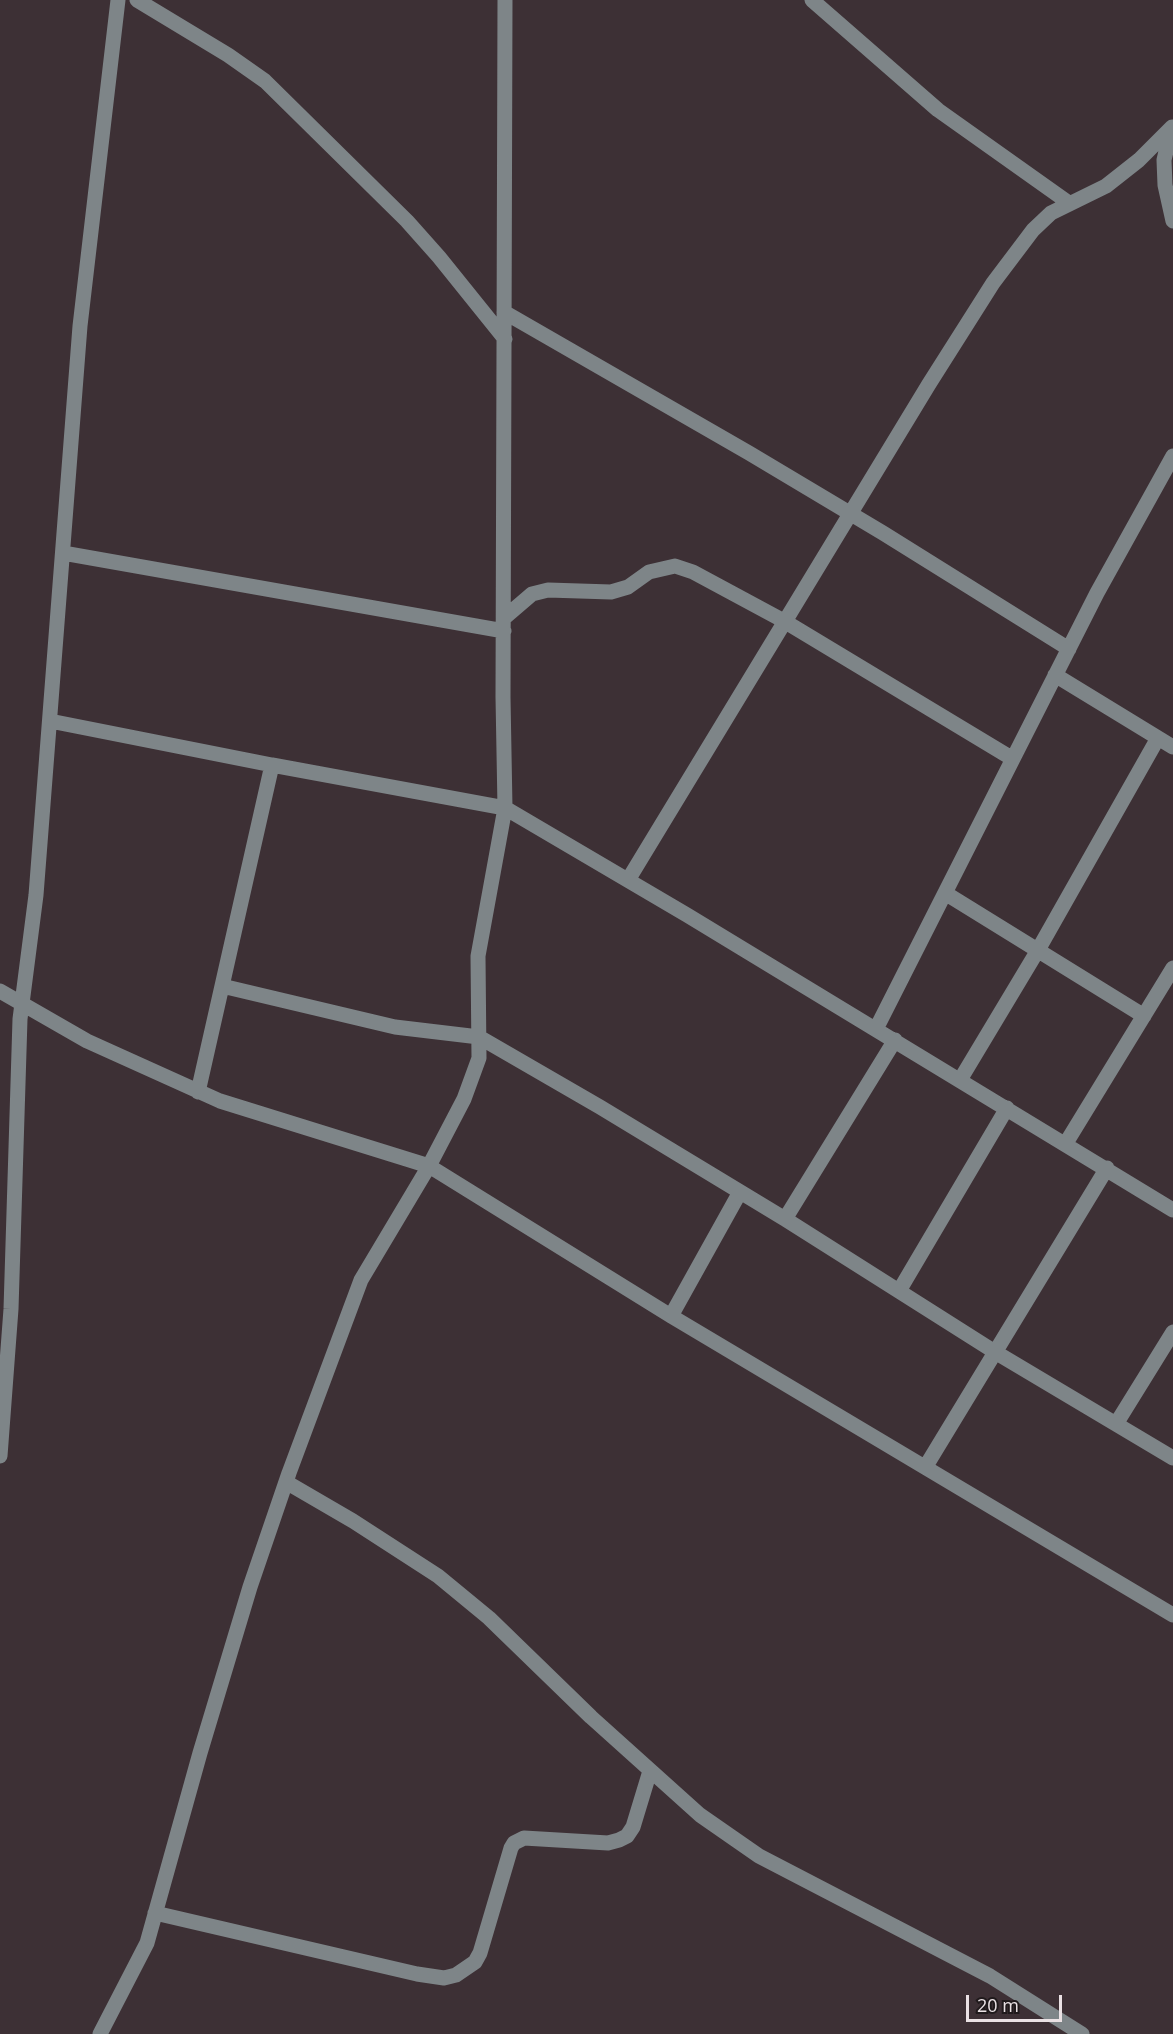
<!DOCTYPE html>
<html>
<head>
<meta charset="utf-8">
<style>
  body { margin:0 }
  #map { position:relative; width:1173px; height:2034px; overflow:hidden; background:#3d3035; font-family:"Open Sans",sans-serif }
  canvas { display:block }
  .scale { position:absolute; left:966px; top:1995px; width:96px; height:27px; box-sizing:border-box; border:3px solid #eae1e4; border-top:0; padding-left:8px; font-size:18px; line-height:21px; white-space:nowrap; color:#eae1e4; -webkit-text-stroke:4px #201a1c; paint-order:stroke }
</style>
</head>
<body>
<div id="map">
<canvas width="1173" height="2034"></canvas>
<div class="scale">20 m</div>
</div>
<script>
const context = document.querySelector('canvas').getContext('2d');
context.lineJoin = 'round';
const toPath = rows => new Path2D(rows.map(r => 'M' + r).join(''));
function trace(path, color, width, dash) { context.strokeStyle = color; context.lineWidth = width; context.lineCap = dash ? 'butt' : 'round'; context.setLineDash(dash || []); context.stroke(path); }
const minor = toPath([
  [137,0,228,55,265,81,407,221,439,257,505,339],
  [505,0,503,697,505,808,687,915,1173,1210],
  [812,0,938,110,1069,203],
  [1171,130,1164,160,1165,185,1173,221],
  [504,312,749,453,883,533,1069,649],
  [63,553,504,631],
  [504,618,532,594,548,590,611,592,628,587,649,572,675,566,693,572,784,621,1013,759],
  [1055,675,1173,747],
  [50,721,272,765,198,1092],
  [272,765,505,808,478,956,479,1058,464,1099,429,1166,671,1316,1173,1615],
  [628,880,929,384,993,283,1033,230,1051,213,1106,186,1139,160,1172,127],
  [945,893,1144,1016],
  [222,986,395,1027,479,1037,600,1107,785,1219,995,1352,1173,1458],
  [0,991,87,1041,220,1101,429,1166,361,1280,289,1473,250,1587,200,1753,147,1943,100,2034],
  [876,1029,1097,593,1173,456],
  [960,1080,1038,950,1158,738],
  [1066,1143,1173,968],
  [785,1219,895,1040],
  [899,1291,1007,1108],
  [671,1316,740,1192],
  [1116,1424,1173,1332],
  [0,1456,11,1309,20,1019,36,895,80,326,118,0],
  [926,1466,1107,1168],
  [286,1482,353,1521,438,1576,489,1618,591,1717,700,1815,759,1856,990,1976,1082,2034],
  [155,1913,417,1974,444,1978,456,1975,475,1962,480,1953,511,1848,514,1843,524,1838,608,1843,619,1840,627,1836,633,1827,650,1771]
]);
trace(minor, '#7e8588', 15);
</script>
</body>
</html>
